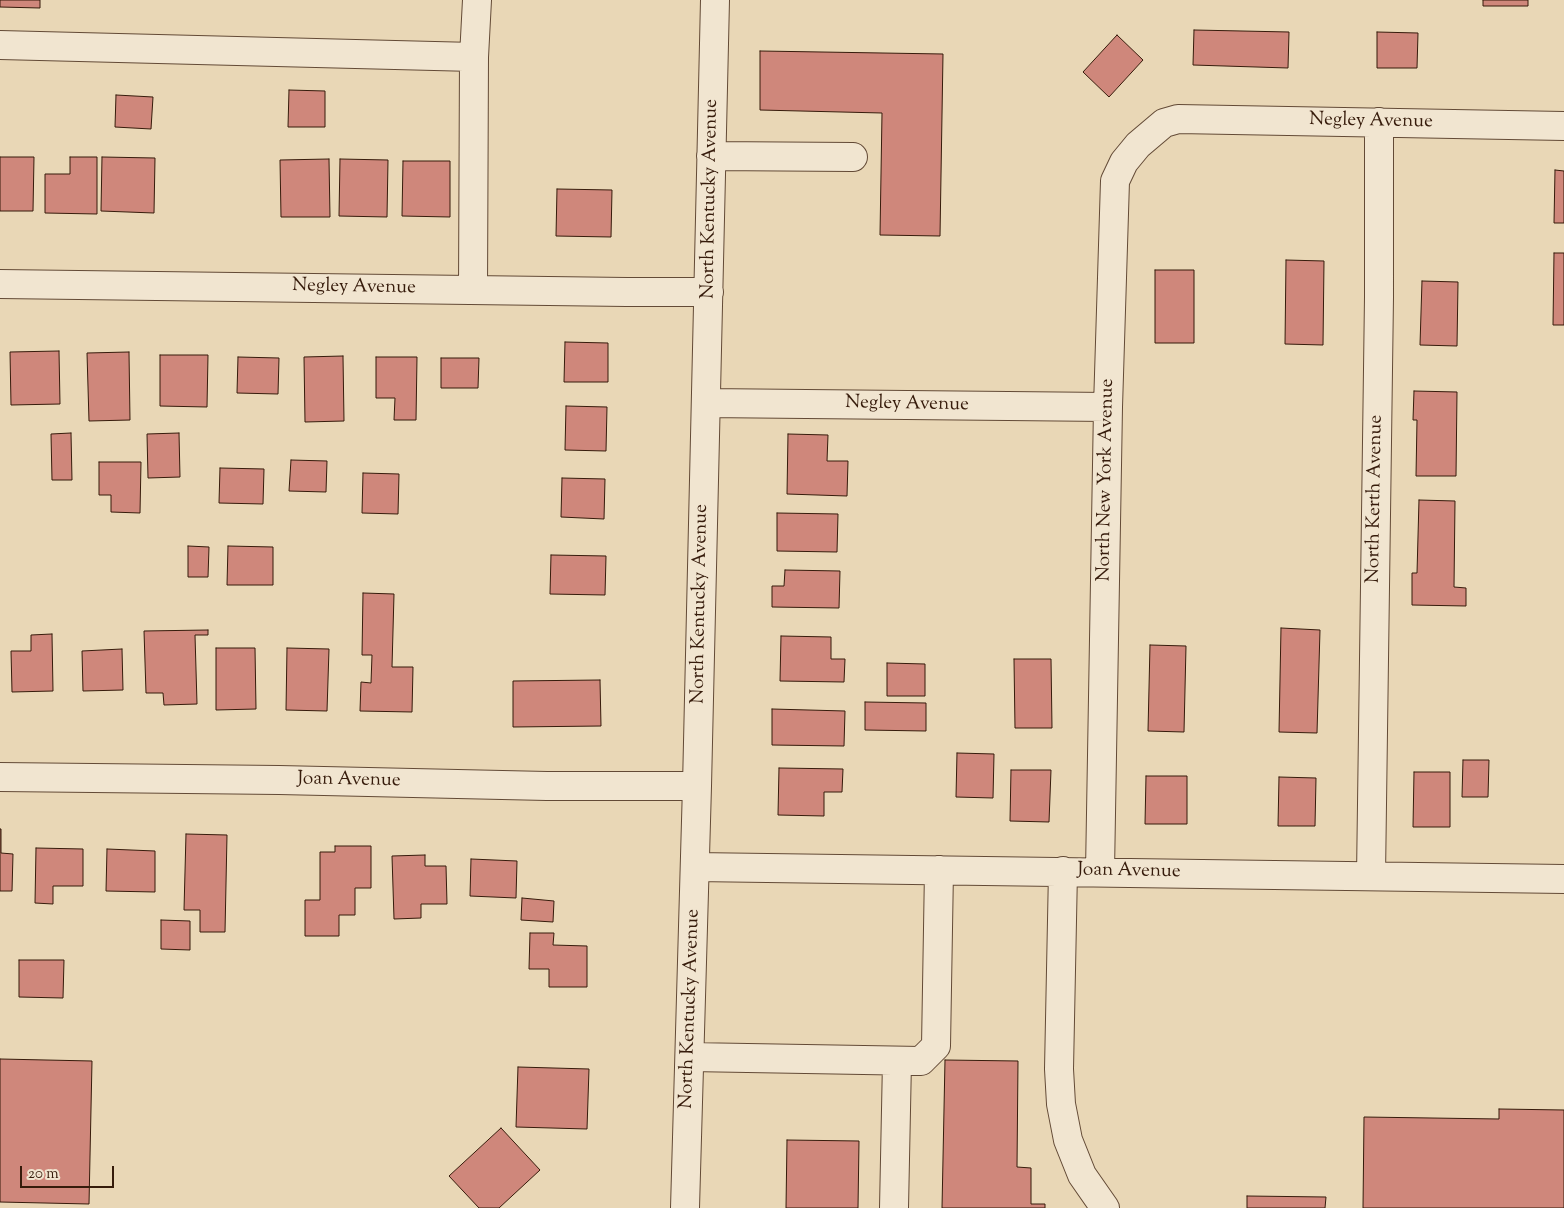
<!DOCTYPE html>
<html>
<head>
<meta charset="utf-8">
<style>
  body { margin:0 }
  #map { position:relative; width:1564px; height:1208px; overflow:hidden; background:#e9d7b6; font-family:"Sorts Mill Goudy",serif }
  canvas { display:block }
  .scale { position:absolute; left:20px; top:1166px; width:94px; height:22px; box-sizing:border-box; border:2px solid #361b0b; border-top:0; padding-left:6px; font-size:15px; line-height:18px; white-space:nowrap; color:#361b0b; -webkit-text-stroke:4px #f1e5d0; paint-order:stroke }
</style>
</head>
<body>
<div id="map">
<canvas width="1564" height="1208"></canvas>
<div class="scale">20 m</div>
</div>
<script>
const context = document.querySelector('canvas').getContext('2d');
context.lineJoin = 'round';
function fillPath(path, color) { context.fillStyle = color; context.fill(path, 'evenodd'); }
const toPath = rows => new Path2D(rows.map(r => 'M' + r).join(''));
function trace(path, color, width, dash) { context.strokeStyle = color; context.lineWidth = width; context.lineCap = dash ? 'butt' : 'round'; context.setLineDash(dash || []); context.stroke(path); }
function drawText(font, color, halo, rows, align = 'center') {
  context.font = font + ' "Sorts Mill Goudy",serif'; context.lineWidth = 4; context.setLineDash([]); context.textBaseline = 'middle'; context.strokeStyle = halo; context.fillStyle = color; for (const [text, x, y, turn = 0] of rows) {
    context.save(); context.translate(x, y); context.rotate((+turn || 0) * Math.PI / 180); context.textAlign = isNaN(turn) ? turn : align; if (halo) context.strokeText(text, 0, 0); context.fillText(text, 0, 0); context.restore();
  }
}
const building = toPath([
  [0,0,40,0,40,8,0,7,0,0],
  [1483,0,1528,0,1528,6,1483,6,1483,0],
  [1194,30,1289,32,1288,68,1193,65,1194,30],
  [1377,32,1418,33,1417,68,1377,68,1377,32],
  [1117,35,1143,60,1109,97,1083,72,1117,35],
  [760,51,943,54,940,236,880,235,882,113,760,110,760,51],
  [289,90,325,91,325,127,288,127,289,90],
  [116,95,153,97,151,129,115,127,116,95],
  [0,157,34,157,33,211,0,211,0,157],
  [70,157,97,157,97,214,45,213,45,174,70,174,70,157],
  [102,157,155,158,154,213,101,211,102,157],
  [329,159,330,217,281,217,280,160,329,159],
  [340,159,388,160,387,217,339,216,340,159],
  [403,161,450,161,450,217,402,216,403,161],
  [1555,170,1564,171,1564,223,1554,223,1555,170],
  [557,189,612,190,611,237,556,236,557,189],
  [1554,253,1564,253,1564,325,1553,325,1554,253],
  [1286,260,1324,261,1323,345,1285,344,1286,260],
  [1155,270,1194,270,1194,343,1155,343,1155,270],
  [1422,281,1458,282,1457,346,1420,345,1422,281],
  [565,342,608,343,608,382,564,382,565,342],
  [59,351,60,404,11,405,10,352,59,351],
  [129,352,130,420,89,421,87,353,129,352],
  [160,355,208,355,207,407,160,406,160,355],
  [343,356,344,421,305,422,304,357,343,356],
  [238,357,279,358,278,394,237,393,238,357],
  [376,357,417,357,416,420,394,420,395,398,376,398,376,357],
  [441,358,479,358,478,388,441,388,441,358],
  [1414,391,1457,392,1456,476,1416,476,1417,420,1413,420,1414,391],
  [566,406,607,407,606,451,565,450,566,406],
  [71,433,72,480,52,480,51,434,71,433],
  [179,433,180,477,148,478,147,434,179,433],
  [788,434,828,435,827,461,848,461,847,496,787,494,788,434],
  [291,460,327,461,326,492,289,491,291,460],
  [99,462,141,462,140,513,111,512,111,495,99,495,99,462],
  [220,468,264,469,263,504,219,503,220,468],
  [363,473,399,474,398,514,362,513,363,473],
  [562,478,605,479,604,519,561,517,562,478],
  [1419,500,1455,501,1454,587,1466,588,1466,606,1412,605,1412,573,1417,573,1419,500],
  [777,513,838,514,837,552,777,551,777,513],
  [188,546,209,547,208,577,188,577,188,546],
  [228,546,273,547,273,585,227,585,228,546],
  [551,555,606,556,605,595,550,594,551,555],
  [785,570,840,571,839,608,772,607,772,586,784,586,785,570],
  [363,593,394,594,392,667,413,667,412,712,360,711,361,682,371,683,372,655,362,655,363,593],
  [1281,628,1320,630,1317,733,1279,732,1281,628],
  [208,630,208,635,195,635,197,704,164,705,163,693,146,693,144,631,208,630],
  [52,634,53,691,12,692,11,651,31,651,31,635,52,634],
  [781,636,831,637,831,659,845,659,844,682,780,681,781,636],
  [1150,645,1186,646,1184,732,1148,731,1150,645],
  [216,648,255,648,256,709,216,710,216,648],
  [287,648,329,649,327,711,286,710,287,648],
  [122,649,123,690,83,691,82,651,122,649],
  [1014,659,1051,659,1052,728,1015,728,1014,659],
  [887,663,925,664,925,696,887,696,887,663],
  [600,680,601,726,513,727,513,681,600,680],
  [865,702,926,703,926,731,865,730,865,702],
  [772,709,845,711,844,746,772,745,772,709],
  [957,753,994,754,993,798,956,797,957,753],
  [1463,760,1489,760,1488,797,1462,797,1463,760],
  [779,768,843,769,842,792,824,792,824,816,778,815,779,768],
  [1011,770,1051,770,1049,822,1010,821,1011,770],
  [1414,772,1450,772,1450,827,1413,827,1414,772],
  [1146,776,1187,776,1187,824,1145,824,1146,776],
  [1279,777,1316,778,1315,826,1278,826,1279,777],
  [0,829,1,829,1,853,13,854,12,891,0,891,0,829],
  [186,834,227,835,225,932,200,932,200,910,184,910,186,834],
  [335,846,371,846,371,888,355,888,355,915,339,915,339,936,305,936,305,900,320,900,320,852,335,852,335,846],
  [36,848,83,849,83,886,53,886,53,904,35,903,36,848],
  [107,849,155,851,155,892,106,891,107,849],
  [425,855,425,866,446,866,447,904,421,904,421,918,394,919,392,856,425,855],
  [471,859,517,861,516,898,470,896,471,859],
  [522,898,554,901,553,922,521,920,522,898],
  [161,920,190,921,190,950,161,949,161,920],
  [530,933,554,933,553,945,587,946,587,987,549,987,549,969,529,969,530,933],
  [19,960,64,960,63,998,19,997,19,960],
  [0,1059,92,1061,89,1204,0,1202,0,1059],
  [945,1060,1018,1061,1017,1167,1031,1168,1031,1204,1045,1204,1045,1208,942,1208,945,1060],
  [518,1067,589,1069,587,1129,516,1127,518,1067],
  [1499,1109,1564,1110,1564,1208,1363,1208,1364,1117,1499,1119,1499,1109],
  [501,1128,540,1170,499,1208,479,1208,449,1176,501,1128],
  [787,1140,859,1141,858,1208,786,1208,787,1140],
  [1247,1196,1326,1197,1325,1208,1247,1208,1247,1196]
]);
const minor = toPath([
  [0,45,474,57,473,290],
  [474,57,477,0],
  [711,156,853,157],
  [0,284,627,292,709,292],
  [706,403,1108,407],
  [0,777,279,780,547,786,697,786],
  [695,867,1564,879],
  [1063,871,1059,1069,1061,1104,1068,1140,1082,1175,1105,1208],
  [1100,871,1108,407,1115,181,1124,162,1138,145,1164,123,1178,119,1564,126],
  [1371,876,1379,297,1379,122],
  [690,1057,921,1061,936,1046,939,870],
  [685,1208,697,786,715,0],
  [894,1208,897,1061]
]);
const streetNames = [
  ["Negley Avenue",1371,122,1],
  ["North Kentucky Avenue",711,199,-89],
  ["Negley Avenue",354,288,1],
  ["Negley Avenue",907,405,1],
  ["North New York Avenue",1107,480,-89],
  ["North Kerth Avenue",1376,499,-89],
  ["North Kentucky Avenue",701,604,-89],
  ["Joan Avenue",349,781,1],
  ["Joan Avenue",1129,872,1],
  ["North Kentucky Avenue",691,1009,-88]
];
fillPath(building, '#cf877b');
trace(building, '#361b0b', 1);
trace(minor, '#634a36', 30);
trace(minor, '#f1e5d0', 28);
drawText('19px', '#361b0b', '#f1e5d0', streetNames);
</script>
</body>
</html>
